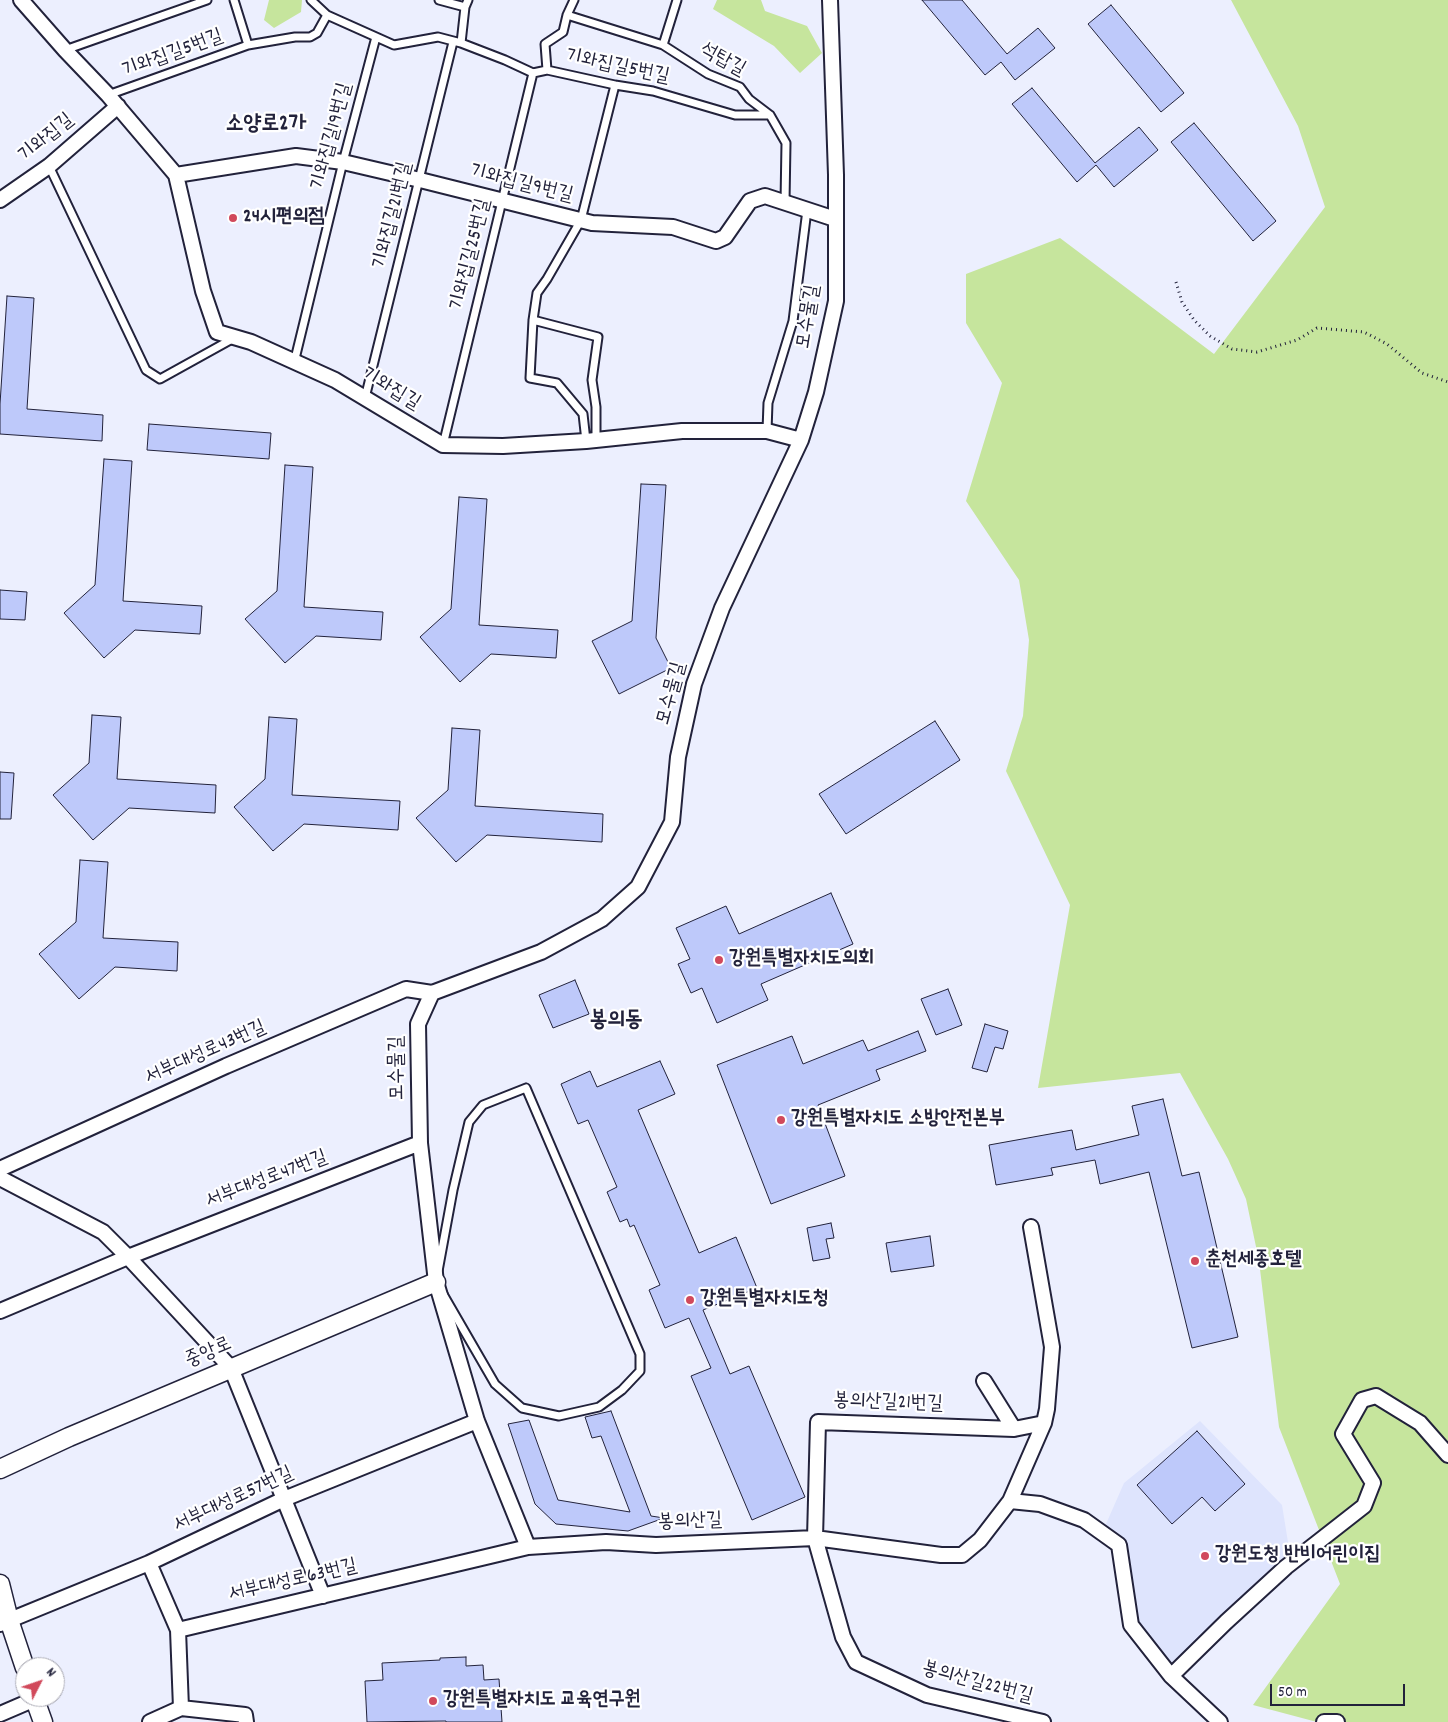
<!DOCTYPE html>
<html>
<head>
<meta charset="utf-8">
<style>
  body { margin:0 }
  #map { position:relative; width:1448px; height:1722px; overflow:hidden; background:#eceffe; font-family:Dekko,sans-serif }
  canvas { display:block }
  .north { position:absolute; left:15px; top:1657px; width:50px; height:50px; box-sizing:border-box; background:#fff; border:1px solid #a7a7b1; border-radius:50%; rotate:49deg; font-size:14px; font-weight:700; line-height:20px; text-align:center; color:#22223b }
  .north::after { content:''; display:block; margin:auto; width:18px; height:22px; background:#d1495b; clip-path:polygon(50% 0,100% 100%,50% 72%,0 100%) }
  .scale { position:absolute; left:1270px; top:1684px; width:135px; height:22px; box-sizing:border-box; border:2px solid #22223b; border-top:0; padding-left:6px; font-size:15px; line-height:18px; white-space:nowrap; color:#22223b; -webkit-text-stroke:4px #fff; paint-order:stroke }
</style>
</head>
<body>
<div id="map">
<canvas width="1448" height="1722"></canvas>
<div class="north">N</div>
<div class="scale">50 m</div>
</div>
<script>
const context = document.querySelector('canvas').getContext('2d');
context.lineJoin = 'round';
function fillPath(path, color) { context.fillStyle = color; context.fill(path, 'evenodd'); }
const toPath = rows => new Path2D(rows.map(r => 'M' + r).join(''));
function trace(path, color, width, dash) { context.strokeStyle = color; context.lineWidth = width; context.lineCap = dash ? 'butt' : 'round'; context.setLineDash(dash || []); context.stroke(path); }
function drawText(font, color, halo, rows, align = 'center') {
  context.font = font + ' Dekko,"Poor Story",sans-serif'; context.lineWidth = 4.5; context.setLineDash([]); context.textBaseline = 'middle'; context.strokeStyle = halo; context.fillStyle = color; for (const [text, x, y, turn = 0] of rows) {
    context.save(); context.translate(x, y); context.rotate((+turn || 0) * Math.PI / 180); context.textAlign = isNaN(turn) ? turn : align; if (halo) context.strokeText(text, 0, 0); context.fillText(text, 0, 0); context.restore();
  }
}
const built = toPath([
  [1200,1421,1282,1505,1292,1567,1171,1676,1131,1625,1119,1545,1106,1524,1124,1483]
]);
const green = toPath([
  [269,0,302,0,301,12,274,28,264,20],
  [717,0,761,0,765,11,807,26,822,53,800,73,774,46,713,9],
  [1231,0,1448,0,1448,1722,1317,1722,1253,1705,1340,1584,1279,1427,1259,1261,1246,1199,1228,1159,1180,1073,1038,1088,1070,905,1006,771,1023,716,1029,640,1019,580,966,501,1002,383,966,323,966,274,1060,238,1214,354,1325,207,1298,126]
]);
const building = toPath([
  [922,0,962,0,1007,54,1038,28,1055,48,1015,80,1001,62,985,75,922,0],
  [1111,5,1184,93,1161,112,1088,24,1111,5],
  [1032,88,1095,163,1139,127,1158,150,1114,187,1096,165,1077,182,1012,104,1032,88],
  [1194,123,1276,221,1253,241,1171,142,1194,123],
  [7,296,34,298,27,409,103,415,102,441,0,434,0,404,7,296],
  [149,424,271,433,269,459,147,450,149,424],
  [104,459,132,461,123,601,202,606,200,634,135,630,104,658,64,613,95,585,104,459],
  [285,465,313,467,304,607,383,612,381,640,316,636,285,663,245,619,277,591,285,465],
  [641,484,666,485,656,638,671,668,619,694,592,641,632,621,641,484],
  [459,497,487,499,479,625,558,630,556,658,491,654,460,682,420,637,451,609,459,497],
  [0,590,27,592,25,620,0,619,0,590],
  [92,715,121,717,117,779,216,785,215,813,129,808,93,840,53,795,89,763,92,715],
  [269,717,297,719,292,795,400,801,398,830,304,824,273,851,234,807,265,779,269,717],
  [935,721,960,760,869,819,846,834,819,794,935,721],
  [452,728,480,730,475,806,603,814,602,842,487,835,456,862,416,818,448,790,452,728],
  [0,772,14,773,11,819,0,819,0,772],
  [80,860,108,862,103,938,178,942,177,971,115,967,79,999,39,954,76,922,80,860],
  [831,893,853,944,761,984,768,1000,717,1023,702,988,691,993,678,964,690,959,676,928,726,906,739,934,831,893],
  [575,980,589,1014,553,1028,539,995,575,980],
  [948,989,962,1025,936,1035,921,999,948,989],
  [985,1024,1008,1031,1003,1049,995,1047,987,1072,972,1068,985,1024],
  [918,1031,926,1051,876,1070,880,1080,818,1105,845,1176,771,1204,717,1065,792,1036,803,1064,863,1040,868,1051,918,1031],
  [660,1061,675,1094,638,1110,699,1253,736,1237,757,1288,703,1310,730,1374,749,1366,805,1497,752,1520,691,1376,711,1368,689,1318,665,1328,649,1290,660,1285,634,1225,630,1227,627,1219,620,1222,607,1192,617,1187,588,1120,578,1124,561,1084,590,1071,597,1087,660,1061],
  [1163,1099,1182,1176,1199,1172,1238,1337,1192,1348,1149,1172,1100,1184,1095,1160,1051,1168,1053,1175,996,1185,989,1145,1072,1130,1076,1150,1139,1135,1132,1106,1163,1099],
  [831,1223,834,1238,826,1239,830,1258,813,1261,807,1228,831,1223],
  [930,1236,934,1266,891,1272,886,1243,930,1236],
  [611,1411,651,1516,664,1518,628,1531,556,1524,535,1504,508,1424,529,1420,558,1500,630,1512,601,1436,592,1438,585,1417,611,1411],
  [1197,1431,1245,1484,1215,1511,1202,1497,1172,1524,1137,1485,1197,1431],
  [466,1657,466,1666,483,1665,484,1680,499,1679,502,1722,446,1722,446,1721,367,1722,365,1681,383,1680,382,1663,440,1660,440,1658,466,1657]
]);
const path = toPath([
  [1176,282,1182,302,1194,320,1210,336,1232,349,1257,352,1297,340,1317,328,1364,332,1387,344,1422,373,1448,382]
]);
const service = toPath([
  [311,0,327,15],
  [439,0,465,7],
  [567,15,663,45,708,74,740,87,749,99,770,115,786,143,785,202],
  [461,43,465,7,468,0],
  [248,45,295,37,310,37,317,33,327,15,394,45,438,37,461,43,505,60,533,73,547,70,615,85,653,91,735,115,770,115],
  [663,45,677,0],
  [65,50,207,0],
  [547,70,545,44,563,32,567,15,574,0],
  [108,95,248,45,234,0],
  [49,166,146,370,160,379,234,338],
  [533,320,598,337,592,380,596,407,596,440],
  [294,363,343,162,376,37],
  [365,398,453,42],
  [767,431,768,403,793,321,807,210],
  [586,441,583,414,557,383,530,378,533,320,537,293,547,279,581,220,615,85],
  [443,445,533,73],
  [526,1088,640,1354,640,1371,622,1390,599,1407,559,1416,522,1408,495,1384,436,1282,453,1190,469,1122,483,1105,526,1088]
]);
const minor = toPath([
  [21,0,65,50,108,95,176,175,203,291,217,332,251,342,335,380,443,445,503,446,586,441,682,431,767,431,801,440],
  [830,0,836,175,836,301,816,392,801,440,722,608,694,684,678,757,672,822,638,887,602,919,541,952,432,993,418,1024,420,1143,436,1282,477,1421,528,1547,606,1542,656,1545,815,1538,941,1555,962,1555,980,1540,1010,1501,1044,1423,1047,1409,1052,1347,1031,1227],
  [176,175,296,156,343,162,420,180,592,223,673,227,716,241,725,237,750,201,765,196,835,219],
  [0,200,49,166,118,106],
  [0,1169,226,1066,406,989,432,993],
  [0,1178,103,1232,128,1257,231,1368,323,1596],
  [0,1311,128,1257,420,1143],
  [984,1381,1014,1429],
  [1010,1501,1040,1504,1084,1520,1119,1545,1131,1625,1171,1676,1220,1722],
  [149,1563,178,1630,181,1708,150,1722],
  [0,1624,149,1563,284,1499,477,1421],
  [178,1630,528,1547],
  [1171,1676,1226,1622,1286,1567,1364,1506,1373,1483,1343,1434,1362,1400,1376,1396,1420,1423,1448,1455],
  [181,1708,245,1715,246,1722],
  [0,1714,35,1699],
  [1043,1722,927,1695,856,1662,843,1637,815,1538,818,1422,1014,1429,1044,1423],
  [1324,1722,1337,1722]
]);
const tertiary = toPath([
  [0,1469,69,1437,436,1282],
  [0,1584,9,1620,25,1668],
  [34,1697,43,1722]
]);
const markers = [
  [233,218,5,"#d1495b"],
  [719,960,5,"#d1495b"],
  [781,1120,5,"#d1495b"],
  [1195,1261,5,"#d1495b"],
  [690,1300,5,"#d1495b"],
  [1205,1556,5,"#d1495b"],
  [433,1701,5,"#d1495b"]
];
const streetNames = [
  ["기와집길5번길",173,55,-20],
  ["석탑길",722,61,29],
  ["기와집길5번길",617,68,12],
  ["기와집길19번길",333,137,-75],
  ["기와집길",47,139,-39],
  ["기와집길9번길",521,185,14],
  ["기와집길21번길",394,216,-76],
  ["기와집길25번길",472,255,-76],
  ["모수물길",810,317,-81],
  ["기와집길",390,390,31],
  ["모수물길",673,694,-75],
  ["서부대성로43번길",206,1054,-24],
  ["모수물길",399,1068,-91],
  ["서부대성로47번길",267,1181,-21],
  ["중앙로",209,1354,-23],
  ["봉의산길21번길",888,1404,2],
  ["서부대성로57번길",234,1501,-25],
  ["봉의산길",690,1523,-2],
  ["서부대성로63번길",293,1582,-13],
  ["봉의산길22번길",977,1684,15]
];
const poiNames = [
  ["24시편의점",243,218],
  ["강원특별자치도의회",729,960],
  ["강원특별자치도 소방안전본부",791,1120],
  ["춘천세종호텔",1205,1261],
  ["강원특별자치도청",700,1300],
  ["강원도청 반비어린이집",1215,1556],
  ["강원특별자치도 교육연구원",443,1701]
];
const quarterNames = [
  ["소양로2가",266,126],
  ["봉의동",616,1022]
];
fillPath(built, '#dee4fd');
fillPath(green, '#c6e59d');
fillPath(building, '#bec9fa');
trace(building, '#22223b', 1);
trace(service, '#22223b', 11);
trace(minor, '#22223b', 18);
trace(tertiary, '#22223b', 21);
trace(path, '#22223b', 3, [1, 4]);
trace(service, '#fff', 7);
trace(minor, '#fff', 14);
trace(tertiary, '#fff', 18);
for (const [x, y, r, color] of markers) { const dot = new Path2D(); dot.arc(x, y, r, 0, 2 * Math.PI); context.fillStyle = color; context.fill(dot); trace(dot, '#fff', 2); }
drawText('20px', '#22223b', '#fff', streetNames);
drawText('bold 20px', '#22223b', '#fff', poiNames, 'left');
drawText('bold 22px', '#22223b', '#fff', quarterNames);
</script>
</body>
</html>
